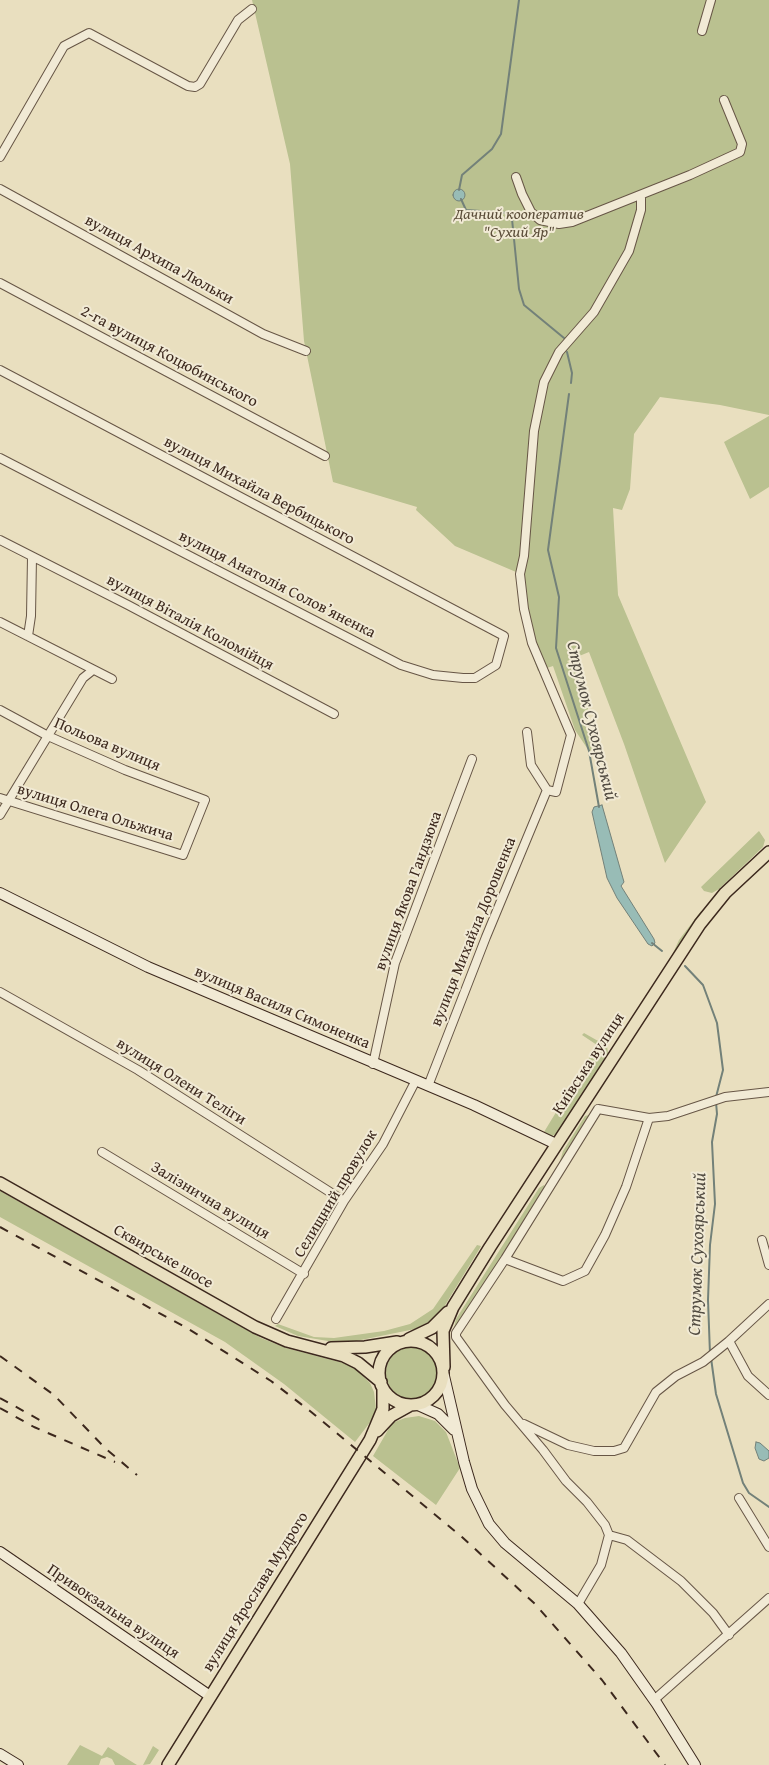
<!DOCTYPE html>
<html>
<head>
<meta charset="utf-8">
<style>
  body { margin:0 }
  canvas { display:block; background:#e9dfbf }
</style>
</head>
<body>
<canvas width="769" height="1765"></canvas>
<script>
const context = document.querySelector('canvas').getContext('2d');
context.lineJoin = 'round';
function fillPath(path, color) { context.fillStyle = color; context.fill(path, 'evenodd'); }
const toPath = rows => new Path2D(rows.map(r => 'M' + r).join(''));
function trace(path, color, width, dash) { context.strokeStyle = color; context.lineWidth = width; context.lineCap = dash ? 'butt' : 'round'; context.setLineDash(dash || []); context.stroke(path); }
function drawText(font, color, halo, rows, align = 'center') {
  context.font = font + ' "Gentium Book Plus",serif'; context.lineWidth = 4; context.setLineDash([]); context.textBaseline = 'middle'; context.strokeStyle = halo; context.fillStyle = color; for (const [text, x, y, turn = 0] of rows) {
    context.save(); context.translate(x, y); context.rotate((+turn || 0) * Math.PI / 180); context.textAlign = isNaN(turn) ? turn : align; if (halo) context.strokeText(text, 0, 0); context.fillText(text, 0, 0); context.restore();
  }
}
const green = toPath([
  [252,0,769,0,769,415,720,405,660,397,634,434,630,489,622,510,613,508,618,595,706,802,665,863,624,744,589,652,567,661,577,671,588,698,588,711,584,723,589,734,595,735,596,741,595,749,589,751,575,730,553,666,538,671,528,644,516,572,455,546,416,510,417,507,333,482,304,341,290,164],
  [769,416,769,487,750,499,724,442],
  [759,831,765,840,763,847,719,889,712,893,704,891,701,887],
  [701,911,702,913,669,962,679,940],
  [584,1033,607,1046,608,1053,558,1133,550,1137,544,1132,597,1045,582,1035],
  [589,1115,590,1118,558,1168,563,1151,585,1116],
  [544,1185,545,1188,453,1332,456,1319,539,1188],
  [0,1191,261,1338,286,1348,347,1364,356,1369,370,1383,374,1392,376,1409,374,1417,355,1442,284,1384,225,1342,0,1217],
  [477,1245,481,1246,480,1248,444,1307,429,1322,415,1329,351,1342,334,1342,298,1336,275,1326,278,1324,314,1337,334,1338,384,1331,410,1324,433,1309],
  '386 1373a26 26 0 1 1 52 0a26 26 0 1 1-52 0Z',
  [419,1416,435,1421,446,1432,460,1468,436,1505,373,1456,392,1423,405,1418],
  [80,1745,102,1756,108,1747,137,1765,115,1765,112,1759,107,1757,101,1759,99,1765,67,1765],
  [153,1746,159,1750,150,1764,143,1765]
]);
const water = toPath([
  '453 195a6 6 0 1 1 12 0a6 6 0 1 1-12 0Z',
  [602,805,624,882,621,886,654,939,655,943,652,946,648,944,617,898,607,878,592,812,594,807,602,805],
  [756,1442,760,1443,769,1451,769,1458,764,1461,759,1459,755,1448,756,1442]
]);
const stream = toPath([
  [459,190,462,175,492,149,501,134,519,0],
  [461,199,466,210,509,213,512,219,519,289,524,305,564,338],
  [567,352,572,373,571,383],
  [569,394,548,550,559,597,556,648,589,751,599,807],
  [652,943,662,951],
  [685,966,703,985,717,1023,723,1070,716,1097],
  [710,1354,708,1300,710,1245,715,1204,712,1142,717,1114,716,1102],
  [711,1358,716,1394,743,1483,749,1493,769,1507]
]);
const street = toPath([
  [702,31,711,0],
  [0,157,64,46,89,33,188,86,195,87,200,84,238,20,252,9],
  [516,177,522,194,531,212,540,220,559,224,572,222,690,175,740,152,742,144,724,100],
  [0,189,263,334,306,351],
  [0,283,325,456],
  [0,370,504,636,496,665,475,678,463,678,433,675,401,665,0,458],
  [0,540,128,605,334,714],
  [0,622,112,679],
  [28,636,31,616,32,557],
  [0,710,48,736,125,770,205,800,183,855,0,798],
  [527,732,531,765,547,790,556,792,571,735,532,643,524,609,520,574,524,556,534,431,544,382,559,352,594,312,629,251,641,210,641,195],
  [0,815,83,678,93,670],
  [0,992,138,1070,344,1201],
  [373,1064,395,963,472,759],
  [428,1086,486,937,547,790],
  [598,1109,649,1118,668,1116,725,1097,769,1092],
  [102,1152,304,1274],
  [762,1240,769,1265],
  [505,1259,563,1281,585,1271,605,1235,626,1187,649,1118],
  [769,1304,729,1341,748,1376,769,1395],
  [276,1319,344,1201,383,1144,415,1082],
  [524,1424,568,1445,594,1451,614,1451,624,1448,656,1392,676,1376,703,1362,729,1341],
  [739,1498,769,1547],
  [609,1535,627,1540,681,1581,713,1613,729,1635],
  [578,1604,601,1565,609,1535,605,1525,587,1502,566,1481,543,1450,505,1405,456,1337,456,1333,505,1259,598,1109],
  [654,1700,769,1598]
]);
const secondary = toPath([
  [0,893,148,967,474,1105,556,1144],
  [444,1376,464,1462,472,1489,489,1524,505,1543,578,1604,621,1653,657,1704,695,1765],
  [418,1405,438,1414,454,1430],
  [0,1552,210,1696],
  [0,1754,18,1765]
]);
const primary = toPath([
  [0,1183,255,1327,287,1341,344,1356,358,1363,381,1382],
  [409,1339,432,1328,448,1312],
  '379 1373a32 32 0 1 1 64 0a32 32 0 1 1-64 0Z',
  [331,1348,365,1347,397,1342],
  [444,1367,443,1331,453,1307,490,1247,700,924,725,893,769,852],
  [377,1431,391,1416,409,1406],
  [168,1765,370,1440,383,1409,383,1389]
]);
const rail = toPath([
  [0,1227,187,1328,271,1381,310,1411,462,1537,535,1604,602,1680,665,1765],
  [0,1356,54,1395,106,1449,137,1475],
  [0,1398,45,1423],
  [0,1408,34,1427,115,1462]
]);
const parkNames = [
  ["Дачний кооператив",519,215],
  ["\"Сухий Яр\"",519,233]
];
const streetNames = [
  ["вулиця Архипа Люльки",159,260,29],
  ["2-га вулиця Коцюбинського",169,357,28],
  ["вулиця Михайла Вербицького",259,491,28],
  ["вулиця Анатолія Соловʼяненка",277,585,27],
  ["вулиця Віталія Коломійця",190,623,28],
  ["Польова вулиця",107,745,23],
  ["вулиця Олега Ольжича",95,813,17],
  ["вулиця Якова Гандзюка",409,891,-70],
  ["вулиця Михайла Дорошенка",474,932,-68],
  ["вулиця Василя Симоненка",282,1008,23],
  ["Київська вулиця",589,1064,-57],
  ["вулиця Олени Теліги",181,1082,32],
  ["Селищний провулок",336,1194,-59],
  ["Залізнична вулиця",210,1201,31],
  ["Сквирське шосе",163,1257,30],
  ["вулиця Ярослава Мудрого",256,1592,-58],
  ["Привокзальна вулиця",113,1612,34]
];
const waterNames = [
  ["Струмок Сухоярський",591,721,76],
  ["Струмок Сухоярський",698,1254,-88]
];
fillPath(green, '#bac190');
fillPath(water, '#98bcb6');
trace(water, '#738179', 1);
trace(stream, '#738179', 2);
trace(street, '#675646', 10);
trace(secondary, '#3c281d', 12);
trace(primary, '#3c281d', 14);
trace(street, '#f1ead5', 8);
trace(secondary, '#f1ead5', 10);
trace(primary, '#e9dfbf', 11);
trace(rail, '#3c281d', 2, [9, 9]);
drawText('italic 16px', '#5c4e3a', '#f1ead5', parkNames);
drawText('16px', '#3c281d', '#f1ead5', streetNames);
drawText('italic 18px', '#534d43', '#f1ead5', waterNames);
</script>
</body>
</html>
